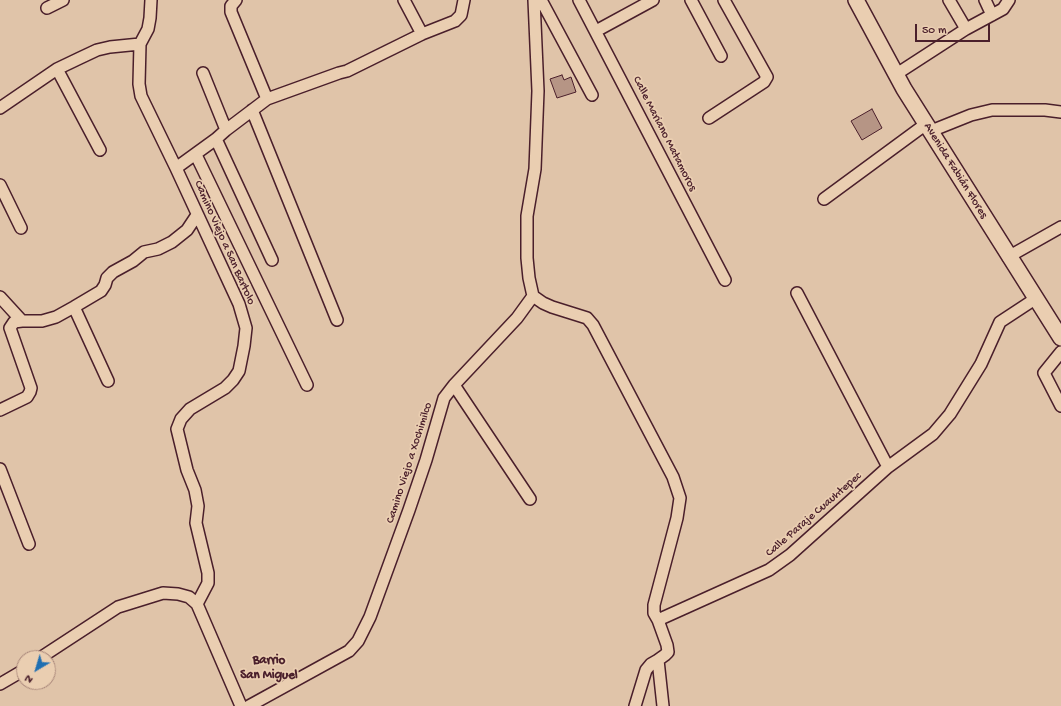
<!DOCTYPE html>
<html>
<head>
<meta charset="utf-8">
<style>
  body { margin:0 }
  #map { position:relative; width:1061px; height:706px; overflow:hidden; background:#e0c4a9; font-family:"Gochi Hand",sans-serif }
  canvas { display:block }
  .north { position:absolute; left:16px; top:650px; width:40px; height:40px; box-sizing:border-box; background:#eaceb1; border:1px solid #aa887b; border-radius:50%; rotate:218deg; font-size:11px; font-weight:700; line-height:16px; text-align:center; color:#4a1f2b }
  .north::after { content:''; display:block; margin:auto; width:14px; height:18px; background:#1f6fb2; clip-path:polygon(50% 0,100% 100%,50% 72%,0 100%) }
  .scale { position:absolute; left:915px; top:24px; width:75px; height:18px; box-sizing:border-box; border:2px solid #4a1f2b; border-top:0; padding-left:5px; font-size:12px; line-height:14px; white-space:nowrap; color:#4a1f2b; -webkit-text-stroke:3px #eaceb1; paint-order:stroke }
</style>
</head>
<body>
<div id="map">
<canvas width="1061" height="706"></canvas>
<div class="north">N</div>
<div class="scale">50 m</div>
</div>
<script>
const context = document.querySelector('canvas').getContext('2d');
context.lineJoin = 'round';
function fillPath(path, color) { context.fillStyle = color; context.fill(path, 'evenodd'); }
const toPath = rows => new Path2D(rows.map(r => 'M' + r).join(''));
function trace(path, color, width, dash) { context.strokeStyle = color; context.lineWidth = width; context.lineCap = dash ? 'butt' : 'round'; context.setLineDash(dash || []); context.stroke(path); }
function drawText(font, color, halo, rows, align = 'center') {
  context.font = font + ' "Gochi Hand",sans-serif'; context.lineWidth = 3.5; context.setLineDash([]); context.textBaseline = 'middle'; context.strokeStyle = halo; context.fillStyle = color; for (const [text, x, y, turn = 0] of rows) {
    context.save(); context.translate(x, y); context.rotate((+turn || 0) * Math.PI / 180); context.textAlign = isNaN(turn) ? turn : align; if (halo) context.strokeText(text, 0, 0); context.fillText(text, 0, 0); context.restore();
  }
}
const building = toPath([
  [562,75,564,80,571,77,576,92,557,98,550,79,562,75],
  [872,109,882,128,862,140,851,121,872,109]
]);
const street = toPath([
  [151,0,150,18,148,29,140,44,139,84,141,96,176,168,239,304,246,328,244,346,239,371,233,380,225,388,190,409,181,419,177,429,187,470,195,490,198,506,196,523,208,573,208,583,197,604],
  [236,0,231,6,231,12,267,99],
  [404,0,422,34],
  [541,0,592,95],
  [579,0,725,280],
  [691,0,721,56],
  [949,0,966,29],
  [985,0,992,15],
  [47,8,63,0],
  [596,31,653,0],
  [57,69,100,150],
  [203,73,226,130],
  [895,75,966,29,1003,9,1009,0],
  [0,108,57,69,80,58,97,50,110,47,140,44],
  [252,110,337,320],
  [709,118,764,82,767,77,724,0],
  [931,131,971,115,992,110,1045,110,1061,112],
  [216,139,272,260],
  [196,155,307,385],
  [176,168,216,139,226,130,267,99,339,73,347,71,422,34,455,21,461,15,464,0],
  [0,185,21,228],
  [824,199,926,124],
  [1008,257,1061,227],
  [797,293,888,467],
  [533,296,543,303,552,307,587,318,593,325,673,477,680,498,677,518,654,605,654,613,658,620,769,570,790,555,888,467,933,434,950,414,981,364,1000,322,1035,299],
  [0,297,22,321],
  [74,307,108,381],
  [1061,352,1044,373,1061,406],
  [454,385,530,499],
  [0,410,27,397,30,392,31,388,10,328,14,322,22,321,42,321,56,317,74,307,101,291,105,285,107,278,113,272,133,261,144,252,158,249,172,242,187,230,197,215],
  [0,469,29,544],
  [658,620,667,645,668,652,665,655,658,660],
  [40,658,118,607,163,593,178,594,189,597,197,604,241,706],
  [0,684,24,670],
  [249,706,349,651,358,641,370,617,409,510,426,460,444,398,454,385,517,318,533,296,529,278,527,258,527,216,535,169,538,91,534,0],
  [635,706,646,670,651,664,658,660,663,706]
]);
const secondary = toPath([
  [856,0,904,89,1061,338]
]);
const streetNames = [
  ["Calle Mariano Matamoros",664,134,63],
  ["Avenida Fabián Flores",955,171,58],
  ["Camino Viejo a San Bartolo",224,243,66],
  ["Camino Viejo a Xochimilco",410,463,-72],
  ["Calle Paraje Cuauhtepec",814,515,-41]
];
const neighbourhoodNames = [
  ["Barrio",269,661],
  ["San Miguel",269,676]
];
fillPath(building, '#b69585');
trace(building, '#4a1f2b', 1);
trace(street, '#4a1f2b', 14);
trace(secondary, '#4a1f2b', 18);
trace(street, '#eaceb1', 11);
trace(secondary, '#eaceb1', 15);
drawText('12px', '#4a1f2b', '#eaceb1', streetNames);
drawText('bold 13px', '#4a1f2b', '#eaceb1', neighbourhoodNames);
</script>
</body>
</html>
